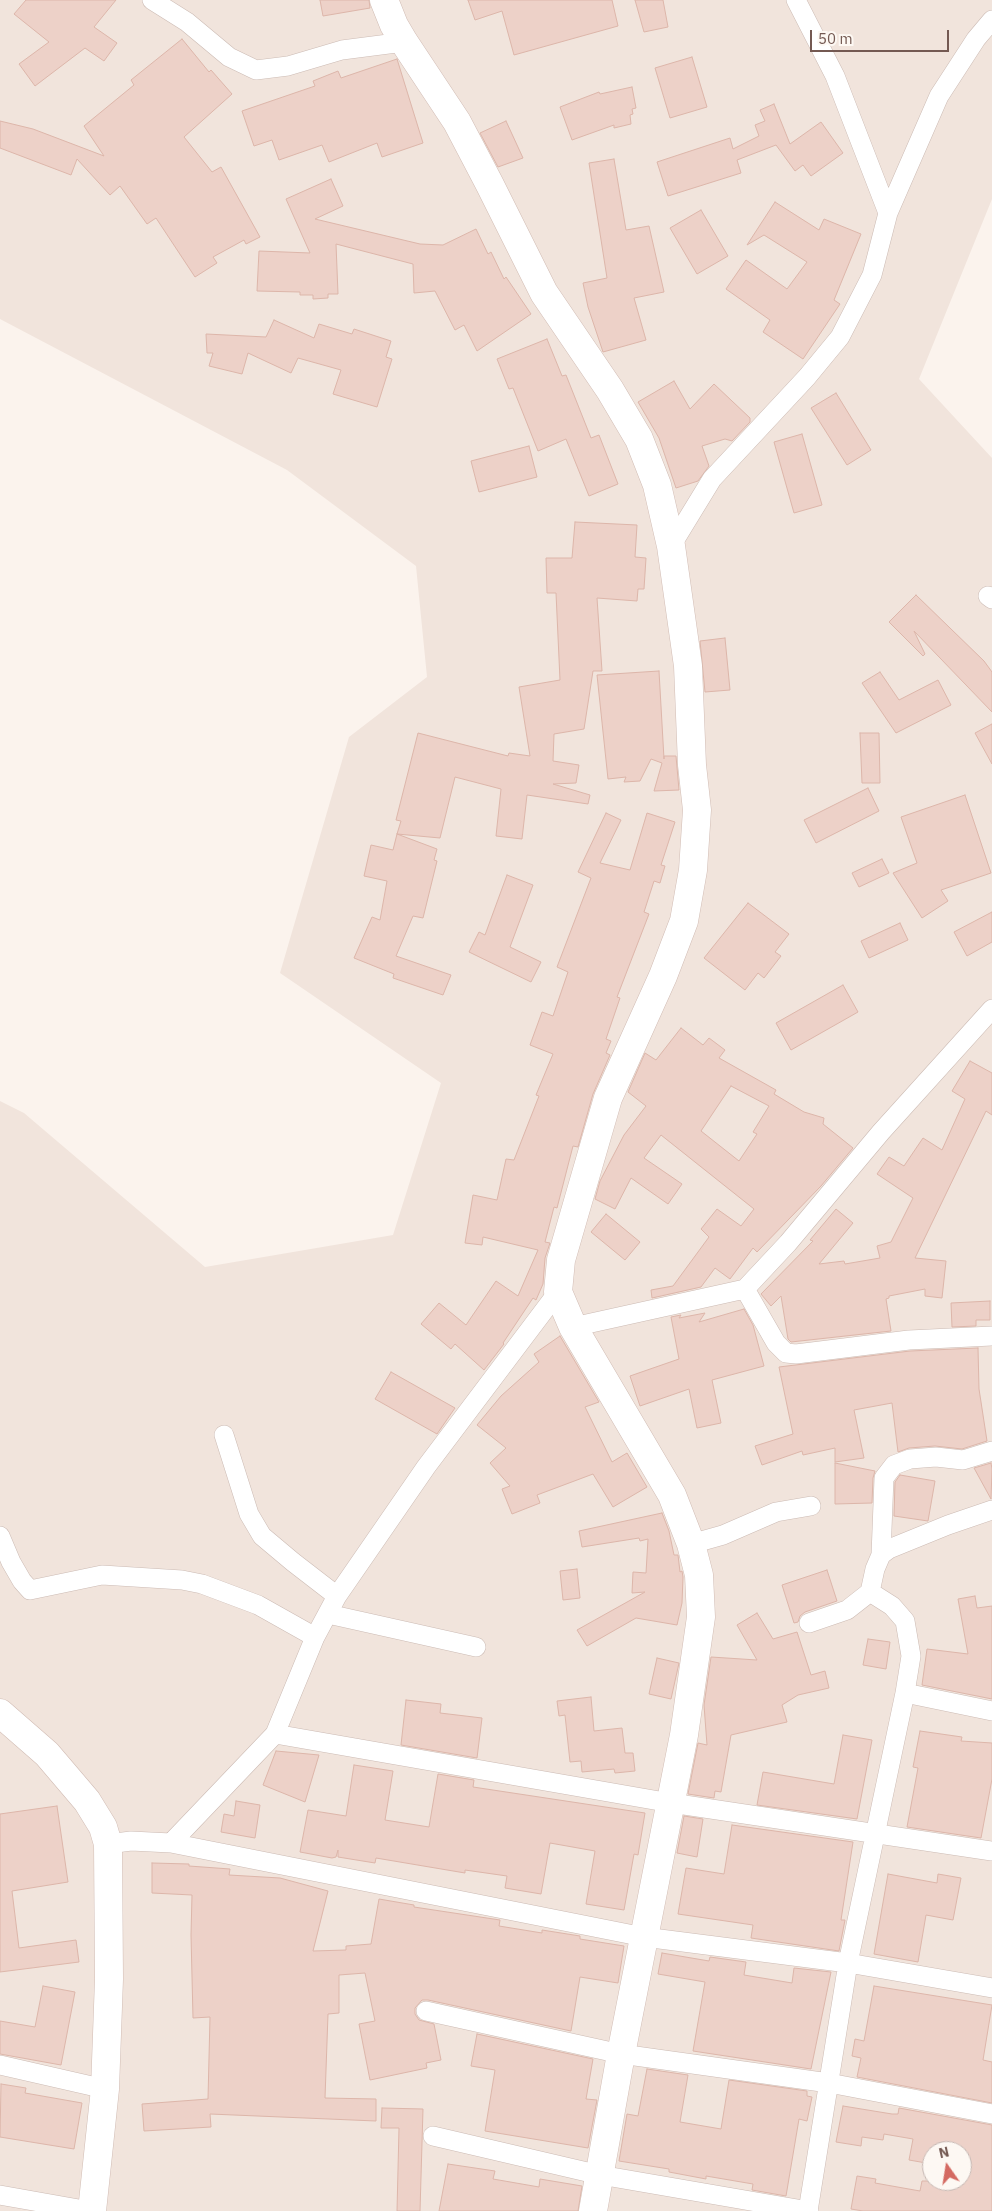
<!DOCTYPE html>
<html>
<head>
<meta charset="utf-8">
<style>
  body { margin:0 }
  #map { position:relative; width:992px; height:2211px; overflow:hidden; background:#fbf3ed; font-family:"IBM Plex Sans",sans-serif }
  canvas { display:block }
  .north { position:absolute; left:922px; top:2141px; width:50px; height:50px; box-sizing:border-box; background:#fdf8f3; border:1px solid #c6b8b3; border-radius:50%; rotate:347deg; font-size:14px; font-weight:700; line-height:20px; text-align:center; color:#745952 }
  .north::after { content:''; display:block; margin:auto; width:18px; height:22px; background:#d46a62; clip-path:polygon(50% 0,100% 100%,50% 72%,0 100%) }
  .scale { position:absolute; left:810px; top:30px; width:139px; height:22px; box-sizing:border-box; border:2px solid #745952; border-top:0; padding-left:6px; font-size:15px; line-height:18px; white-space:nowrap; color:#745952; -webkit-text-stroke:4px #fdf8f3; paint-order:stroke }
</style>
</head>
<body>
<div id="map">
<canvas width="992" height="2211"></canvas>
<div class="north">N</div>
<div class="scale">50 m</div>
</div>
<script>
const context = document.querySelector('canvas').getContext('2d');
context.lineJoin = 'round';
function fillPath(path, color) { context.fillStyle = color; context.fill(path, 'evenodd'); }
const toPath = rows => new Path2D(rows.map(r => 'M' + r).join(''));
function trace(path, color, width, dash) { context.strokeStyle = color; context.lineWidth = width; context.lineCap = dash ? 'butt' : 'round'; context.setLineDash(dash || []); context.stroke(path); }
const residential = toPath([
  [0,0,992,0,992,199,919,379,992,458,992,2211,0,2211,0,1101,24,1113,205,1267,393,1235,441,1083,280,973,349,737,427,677,416,566,287,470,0,319],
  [932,2151,962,2151,962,2181,932,2181]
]);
const building = toPath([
  [26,0,116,0,94,27,117,43,104,61,85,48,35,86,19,64,49,42,14,14,26,0],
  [320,0,369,0,370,8,323,16,320,0],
  [468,0,612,0,618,26,514,55,502,11,475,20,468,0],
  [635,0,663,0,668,27,644,32,635,0],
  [182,39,209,72,211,70,232,94,184,137,212,172,221,167,260,237,246,244,244,240,213,257,217,263,195,277,156,218,147,224,120,186,110,195,77,159,71,175,0,148,0,121,33,129,104,156,84,126,134,85,131,80,182,39],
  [692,57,707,107,670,118,655,68,692,57],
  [397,59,423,143,382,157,377,143,329,162,322,145,279,160,272,140,254,146,242,111,315,86,313,81,338,71,341,78,397,59],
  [632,87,636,108,632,109,633,114,630,115,631,124,614,128,614,125,572,140,560,107,599,92,600,94,632,87],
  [774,104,790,144,821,122,843,153,811,176,803,165,795,171,776,145,737,160,741,173,668,196,657,162,730,138,733,149,759,136,755,125,765,121,760,110,774,104],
  [506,121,523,158,498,167,480,133,506,121],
  [614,159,626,230,649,226,664,292,634,298,646,340,603,352,588,307,583,283,607,278,589,163,614,159],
  [331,179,343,206,315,219,420,244,443,245,476,229,488,254,491,252,504,279,506,277,531,314,477,351,464,325,455,330,435,291,414,293,413,264,336,244,338,294,328,294,328,298,313,299,313,295,300,295,300,292,257,291,259,251,310,253,286,199,331,179],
  [775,202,819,230,824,219,861,234,834,300,840,304,803,359,763,332,770,320,726,289,746,260,787,289,807,262,764,235,747,245,775,202],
  [701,210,728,256,697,274,670,228,701,210],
  [274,320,314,338,319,324,352,334,354,329,391,341,386,357,392,359,377,407,333,394,341,370,298,358,291,373,248,353,242,374,209,366,213,353,207,353,206,334,266,337,274,320],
  [547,339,562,376,566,375,591,438,599,435,618,484,589,496,566,439,538,451,513,388,509,389,497,359,547,339],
  [674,381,690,409,714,384,750,418,750,422,732,441,725,439,702,446,709,466,698,481,676,488,659,438,638,402,674,381],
  [836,393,871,450,847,465,811,408,836,393],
  [802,434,822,505,794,513,774,442,802,434],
  [529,446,537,477,479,492,471,461,529,446],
  [575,522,637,525,635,557,646,558,644,589,638,589,637,601,597,598,602,671,593,671,584,729,554,734,553,761,579,765,576,783,553,784,590,795,588,804,527,795,522,839,496,836,501,789,455,777,440,838,397,834,401,821,396,820,418,733,508,756,509,753,530,756,519,687,560,680,556,593,547,593,546,558,572,558,575,522],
  [916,595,984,661,992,672,992,712,914,631,925,654,923,656,889,622,916,595],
  [725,638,730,690,705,692,700,641,725,638],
  [659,671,664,759,664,756,676,756,679,790,654,791,662,763,651,759,640,781,624,782,626,777,608,779,597,675,659,671],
  [880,672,899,700,938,680,951,705,896,733,862,683,880,672],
  [992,724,992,764,975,733,992,724],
  [860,733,879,733,880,783,862,783,860,733],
  [868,788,879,811,816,843,804,820,868,788],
  [965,795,991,873,941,890,948,901,922,918,893,873,917,863,901,817,965,795],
  [606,813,621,820,600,863,630,870,647,813,675,822,661,865,665,866,660,883,654,881,644,912,649,914,617,997,620,998,606,1039,611,1041,606,1053,610,1055,593,1094,578,1147,573,1146,557,1208,554,1207,545,1242,550,1243,545,1258,543,1284,536,1300,533,1298,503,1343,504,1344,484,1370,455,1344,451,1349,421,1324,439,1303,466,1325,496,1281,518,1296,538,1250,483,1237,482,1245,465,1243,473,1195,497,1200,506,1159,514,1160,539,1096,536,1095,553,1054,530,1045,542,1012,553,1016,568,972,557,967,591,878,578,872,606,813],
  [397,834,437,849,434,860,437,861,423,918,413,916,396,956,451,975,443,995,393,978,394,974,354,958,372,917,380,920,387,881,364,876,371,845,393,850,397,834],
  [882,859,889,873,859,887,852,873,882,859],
  [507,875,533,885,510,947,541,962,531,982,469,952,479,932,485,935,507,875],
  [748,903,789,934,775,952,781,956,764,978,758,973,745,990,704,958,748,903],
  [992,912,992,942,967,956,954,932,992,912],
  [900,923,908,940,869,958,861,941,900,923],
  [843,985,858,1012,791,1050,776,1023,843,985],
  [681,1028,703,1045,709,1038,725,1050,719,1058,776,1090,774,1094,804,1112,824,1118,823,1124,853,1148,821,1186,757,1252,753,1248,730,1279,715,1268,701,1287,652,1298,651,1290,673,1286,709,1237,701,1229,717,1209,741,1226,754,1209,661,1135,644,1158,682,1184,668,1204,631,1178,615,1209,595,1199,600,1181,624,1135,646,1106,628,1092,645,1053,656,1060,681,1028],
  [731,1086,769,1106,753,1132,757,1134,739,1161,701,1131,731,1086],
  [970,1061,992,1073,992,1115,986,1111,915,1258,946,1261,942,1298,925,1296,925,1289,889,1296,889,1298,886,1299,891,1331,791,1342,788,1339,781,1296,771,1306,761,1294,813,1241,810,1240,836,1209,853,1223,819,1264,844,1261,845,1264,880,1258,877,1246,891,1242,913,1198,877,1174,889,1157,904,1166,923,1138,942,1150,965,1099,952,1091,970,1061],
  [606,1214,640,1242,625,1260,591,1232,606,1214],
  [990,1301,990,1320,976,1320,976,1326,952,1327,951,1303,990,1301],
  [744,1309,753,1325,764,1366,712,1380,721,1423,697,1428,689,1389,640,1406,630,1376,679,1359,671,1317,681,1315,679,1318,705,1313,699,1322,744,1309],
  [560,1336,599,1402,585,1407,612,1462,627,1453,647,1487,613,1507,593,1474,537,1495,540,1503,512,1514,502,1489,510,1486,490,1463,506,1448,477,1425,501,1396,539,1362,534,1354,560,1336],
  [978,1348,979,1389,987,1441,962,1449,935,1446,909,1448,898,1452,892,1403,854,1410,864,1458,835,1462,835,1448,803,1455,802,1451,762,1465,755,1446,793,1434,779,1367,910,1351,978,1348],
  [391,1372,455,1408,437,1434,375,1399,391,1372],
  [835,1463,875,1471,873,1478,872,1503,835,1504,835,1463],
  [991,1463,992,1469,991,1499,974,1468,991,1463],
  [900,1475,935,1481,928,1521,894,1516,895,1482,900,1475],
  [662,1513,669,1531,674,1555,678,1555,680,1572,682,1571,683,1577,682,1603,677,1625,636,1618,587,1646,577,1630,645,1592,632,1593,633,1572,646,1573,648,1539,640,1541,639,1538,582,1547,579,1531,662,1513],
  [577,1569,580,1598,563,1600,560,1571,577,1569],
  [827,1570,837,1601,805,1612,800,1616,798,1622,794,1623,782,1585,827,1570],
  [975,1596,977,1608,992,1606,992,1699,922,1685,927,1649,968,1654,958,1599,975,1596],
  [757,1613,773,1639,797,1632,811,1675,825,1671,829,1688,798,1695,782,1705,787,1722,731,1735,721,1792,715,1791,714,1798,688,1794,698,1743,707,1745,704,1705,711,1657,757,1660,737,1625,757,1613],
  [868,1639,890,1642,886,1669,863,1665,868,1639],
  [657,1658,679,1663,671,1699,649,1694,657,1658],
  [591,1697,594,1731,622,1728,625,1753,633,1753,635,1771,615,1773,614,1769,582,1772,581,1761,570,1762,565,1715,559,1716,557,1701,591,1697],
  [406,1700,441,1704,440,1713,482,1718,477,1758,401,1745,406,1700],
  [920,1731,962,1737,961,1741,992,1743,992,1779,981,1838,907,1827,918,1768,913,1767,920,1731],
  [843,1735,872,1740,857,1819,757,1805,763,1772,834,1784,843,1735],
  [276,1751,319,1755,305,1802,263,1785,276,1751],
  [354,1765,393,1771,385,1820,429,1827,438,1774,474,1780,473,1787,645,1813,638,1855,634,1854,624,1910,586,1904,595,1851,550,1843,541,1894,505,1888,507,1876,465,1870,465,1873,376,1858,375,1863,338,1857,338,1850,336,1857,332,1858,300,1852,308,1810,346,1816,354,1765],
  [236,1801,260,1805,255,1838,221,1832,224,1814,234,1816,236,1801],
  [57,1806,68,1882,12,1891,19,1948,76,1940,79,1962,0,1972,0,1814,57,1806],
  [684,1816,703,1819,697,1857,677,1853,684,1816],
  [732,1825,853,1842,841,1920,845,1920,839,1951,751,1938,753,1925,678,1914,686,1868,724,1874,732,1825],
  [152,1863,189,1864,189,1866,230,1869,229,1875,280,1878,328,1891,313,1951,346,1950,346,1946,371,1944,379,1899,414,1905,414,1907,500,1920,499,1926,542,1933,542,1930,580,1936,580,1939,624,1946,618,1983,580,1977,571,2031,428,2000,422,2000,415,2008,415,2014,419,2020,434,2024,441,2060,426,2063,427,2068,370,2080,359,2024,375,2021,365,1973,339,1975,339,2013,328,2014,325,2098,376,2099,376,2121,210,2114,211,2127,144,2131,142,2104,208,2099,210,2017,193,2018,191,1935,192,1895,152,1893,152,1863],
  [888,1874,937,1883,938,1874,961,1878,953,1920,926,1915,918,1962,874,1954,888,1874],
  [662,1953,709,1961,710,1957,746,1962,744,1975,792,1983,794,1968,831,1972,811,2069,693,2051,705,1982,658,1974,662,1953],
  [43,1986,75,1992,61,2065,0,2054,0,2021,35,2027,43,1986],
  [874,1986,992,2005,983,2060,992,2062,992,2103,857,2077,861,2058,852,2056,855,2039,864,2041,874,1986],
  [477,2034,593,2059,586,2099,597,2100,588,2148,485,2131,495,2070,471,2066,477,2034],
  [647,2069,688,2075,680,2122,721,2129,729,2080,807,2091,807,2096,812,2097,807,2121,799,2119,786,2196,752,2190,753,2184,706,2176,706,2179,669,2172,669,2169,619,2161,627,2114,638,2116,647,2069],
  [1,2084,26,2088,25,2093,82,2103,74,2149,0,2137,1,2084],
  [843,2106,892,2114,898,2114,899,2108,992,2125,992,2211,863,2211,851,2209,857,2176,876,2179,875,2183,920,2191,922,2181,962,2181,962,2151,932,2151,932,2164,909,2160,913,2139,884,2134,883,2140,862,2137,861,2146,836,2142,843,2106],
  [382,2108,423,2109,420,2211,397,2211,399,2128,381,2128,382,2108],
  [448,2164,495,2171,493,2179,539,2187,540,2179,582,2186,578,2211,439,2211,448,2164]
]);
const street = toPath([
  [152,0,187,22,229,57,256,70,288,66,342,50,404,42],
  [796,0,835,76,888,213],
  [671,546,712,479,807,377,840,337,872,275,888,213,939,96,976,39,992,20],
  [988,596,992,599],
  [745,1289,776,1343,786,1353,796,1354,909,1340,992,1336],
  [573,1327,745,1289,788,1243,881,1132,992,1009],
  [224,1435,249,1514,262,1536,293,1562,337,1596],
  [0,1536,11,1562,22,1581,30,1590,102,1575,182,1580,202,1584,258,1605,315,1637],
  [691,1544,723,1535,776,1512,811,1506],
  [881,1555,884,1478,894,1465,910,1459,936,1457,963,1460,992,1451],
  [870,1592,875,1569,881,1555,889,1549,948,1525,992,1510],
  [328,1614,476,1647],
  [905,1693,992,1711],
  [275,1734,671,1803,992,1851],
  [171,1843,275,1734,315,1637,337,1596,426,1467,558,1292],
  [108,1844,131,1841,171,1843,644,1937,848,1963,992,1988],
  [426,2011,621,2054,829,2083,992,2114],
  [0,2065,105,2089],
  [433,2136,600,2175,809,2211],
  [0,2195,90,2211],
  [808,2211,848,1963,905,1693,911,1656,905,1621,892,1606,870,1592,847,1610,809,1623]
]);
const secondary = toPath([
  [384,0,394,25,404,42,457,122,490,185,544,293,610,390,639,439,657,485,671,546,688,666,692,765,697,810,693,870,684,921,663,976,608,1098,561,1260,558,1292,573,1327,672,1495,691,1544,699,1575,701,1617,684,1735,621,2054,593,2211],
  [0,1713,47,1754,87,1801,103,1827,108,1844,109,1979,105,2089,92,2211]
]);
fillPath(residential, '#f1e4dc');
fillPath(building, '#edd1c8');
trace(building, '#ddb6aa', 1);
trace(street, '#ccbbb4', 20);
trace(secondary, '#d1bcb4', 29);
trace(street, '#fff', 19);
trace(secondary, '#fff', 28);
</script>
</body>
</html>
